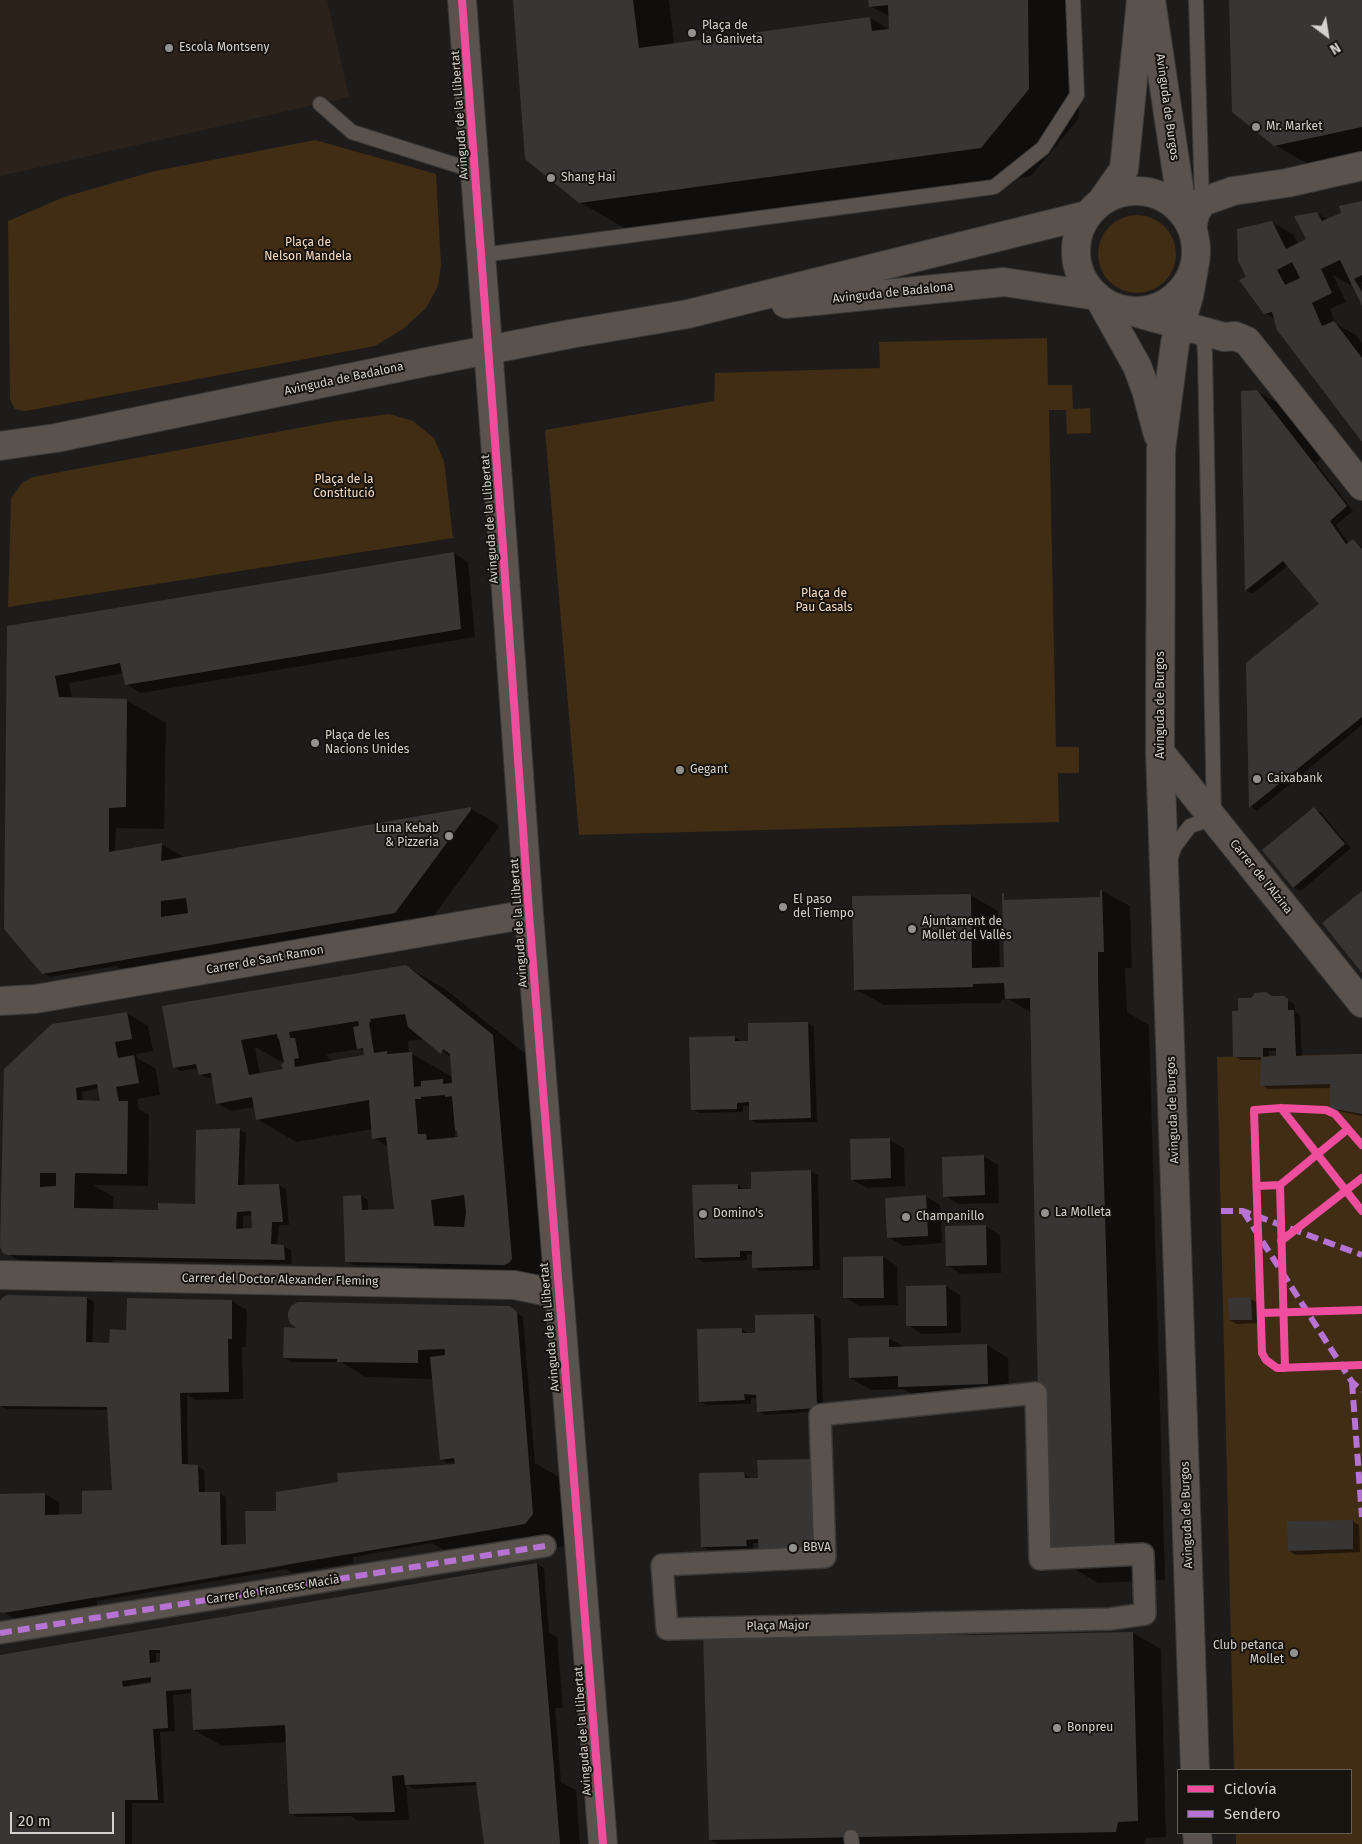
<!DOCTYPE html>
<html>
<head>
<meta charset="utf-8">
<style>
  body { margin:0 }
  #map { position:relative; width:1362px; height:1844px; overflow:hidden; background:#1e1c1a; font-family:"Fira Sans",sans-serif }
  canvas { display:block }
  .legend { position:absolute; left:1177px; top:1769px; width:175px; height:65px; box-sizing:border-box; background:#17130f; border:1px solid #635f5b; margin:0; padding:6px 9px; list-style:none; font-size:15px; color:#d4d1ce }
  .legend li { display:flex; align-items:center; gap:10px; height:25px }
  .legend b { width:25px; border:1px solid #635f5b }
  .north { position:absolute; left:1302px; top:10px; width:50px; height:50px; -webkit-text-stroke:4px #17130f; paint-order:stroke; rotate:149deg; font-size:14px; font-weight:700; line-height:20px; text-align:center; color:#d4d1ce }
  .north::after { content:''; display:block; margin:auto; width:18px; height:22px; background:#d4d1ce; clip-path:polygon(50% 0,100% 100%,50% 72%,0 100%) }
  .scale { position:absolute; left:10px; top:1812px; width:104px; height:22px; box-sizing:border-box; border:2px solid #d4d1ce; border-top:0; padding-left:6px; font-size:15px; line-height:18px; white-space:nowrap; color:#d4d1ce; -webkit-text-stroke:4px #17130f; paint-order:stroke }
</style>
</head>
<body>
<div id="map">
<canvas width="1362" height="1844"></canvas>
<ul class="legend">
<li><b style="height:6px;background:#ef4d9e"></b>Ciclovía</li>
<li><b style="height:6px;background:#b673d3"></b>Sendero</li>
</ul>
<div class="north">N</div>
<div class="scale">20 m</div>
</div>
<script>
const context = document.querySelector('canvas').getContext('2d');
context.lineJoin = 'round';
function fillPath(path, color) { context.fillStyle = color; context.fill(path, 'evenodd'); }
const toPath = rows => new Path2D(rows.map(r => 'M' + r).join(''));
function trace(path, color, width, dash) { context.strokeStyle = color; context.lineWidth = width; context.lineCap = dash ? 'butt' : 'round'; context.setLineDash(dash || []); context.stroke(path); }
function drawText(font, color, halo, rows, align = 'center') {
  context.font = font + ' "Fira Sans",sans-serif'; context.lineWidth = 4; context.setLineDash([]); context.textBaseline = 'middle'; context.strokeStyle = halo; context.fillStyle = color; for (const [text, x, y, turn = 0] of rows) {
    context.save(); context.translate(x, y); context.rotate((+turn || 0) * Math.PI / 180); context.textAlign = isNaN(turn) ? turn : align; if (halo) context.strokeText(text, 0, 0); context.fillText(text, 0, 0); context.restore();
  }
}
const built = toPath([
  [0,0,327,0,349,97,0,176]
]);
const green = toPath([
  [315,140,436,174,441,265,438,286,426,308,403,329,375,346,26,411,15,409,10,400,8,221,64,197,155,171],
  '1098 254a39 39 0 1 1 78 0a39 39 0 1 1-78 0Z',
  [1047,338,1048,385,1072,385,1073,409,1090,408,1091,433,1067,434,1066,410,1049,410,1056,747,1079,747,1079,773,1058,773,1059,822,579,835,545,430,714,401,715,373,880,368,879,342],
  [389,414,413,421,434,438,444,461,453,538,8,607,11,498,22,483,33,477,336,421],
  [1362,1054,1362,1844,1236,1844,1236,1833,1351,1833,1351,1770,1234,1770,1217,1057]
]);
const shadow = toPath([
  [515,0,669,0,674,43,676,44,870,18,890,30,890,17,870,6,869,0,1077,0,1079,118,1031,176,630,231,579,202],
  [1231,0,1362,0,1362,166,1325,174,1275,145],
  [1362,202,1362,282,1361,282,1362,303,1353,283,1350,285,1333,275,1346,302,1330,309,1336,324,1356,335,1362,343,1362,440,1276,319,1265,313,1248,278,1272,222,1294,235,1298,244,1307,239,1317,213,1329,220],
  [1257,391,1296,414,1327,454,1316,463,1353,511,1336,525,1349,544,1353,540,1362,547,1362,725,1257,811,1251,807,1248,663,1321,604,1288,566,1252,594,1246,590,1244,469],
  [454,553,468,562,475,637,141,693,126,684,124,673,69,683,72,699,126,700,166,723,164,829,116,828,115,852,161,844,186,858,471,809,499,825,499,827,424,929,137,978,116,966,50,977,43,973,9,627],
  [1314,809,1321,813,1351,848,1301,891,1294,888,1264,850],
  [1101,890,1130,906,1132,968,1125,968,1127,1012,1149,1025,1165,1580,1098,1583,1048,1554,1032,1013,1008,999,1001,1000,1001,1003,884,1005,855,989,970,895,998,911,1000,968,1005,968,1101,898],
  [406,966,445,989,532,1059,550,1282,448,1285,416,1266,353,1265,347,1261,361,1196,368,1200,368,1211,395,1209,388,1147,374,1138,373,1129,296,1142,257,1119,255,1107,231,1111,217,1103,213,1077,207,1078,200,1074,199,1068,181,1071,174,1067],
  [425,1039,452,1058,452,1077,411,1053,409,1054,408,1041],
  [255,1047,282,1062,285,1061,285,1070,260,1074],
  [360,1049,365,1052,365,1056,334,1061,328,1058,327,1054],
  [455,1129,459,1131,460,1138,455,1138],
  [1273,998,1284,998,1294,1004,1295,1012,1300,1015,1302,1057,1362,1056,1362,1116,1339,1111,1332,1107,1331,1088,1268,1089,1262,1085,1262,1060,1241,1060,1234,1056,1239,1012],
  [1269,1051,1277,1051,1277,1057,1269,1058],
  [127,1013,148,1026,153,1051,136,1054,137,1058,156,1069,160,1095,137,1099,139,1109,149,1115,148,1186,93,1185,114,1197,113,1210,159,1211,196,1205,239,1129,246,1133,244,1186,279,1185,286,1189,289,1225,279,1225,277,1245,284,1246,291,1250,292,1264,113,1260,112,1278,44,1275,4,1252,5,1069],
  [99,1088,101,1102,83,1102,82,1092],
  [253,1215,253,1229,243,1229,243,1216],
  [808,1023,814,1027,817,1122,757,1123,750,1119,750,1106,743,1106,743,1112,699,1113,692,1109,735,1037,742,1042,749,1042],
  [889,1140,904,1148,905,1186,867,1188,852,1180],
  [983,1156,998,1165,999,1203,959,1204,945,1196],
  [811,1171,818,1175,820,1270,760,1271,754,1267,753,1254,747,1254,747,1260,703,1262,696,1258,738,1185,745,1190,752,1190],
  [926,1197,940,1205,942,1243,903,1246,888,1237],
  [986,1226,1000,1235,1001,1273,961,1274,947,1265],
  [883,1257,897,1266,898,1305,859,1306,844,1297],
  [946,1286,960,1295,961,1333,922,1334,908,1325,908,1287],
  [87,1298,94,1302,92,1343,110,1344,126,1332,129,1299,232,1301,247,1310,246,1347,242,1347,243,1399,196,1400,187,1395,188,1466,197,1466,204,1470,205,1493,219,1493,226,1497,227,1546,247,1545,278,1512,459,1465,456,1462,448,1463,441,1459,434,1379,366,1377,341,1362,291,1362,284,1358,301,1329,509,1307,523,1317,535,1463,568,1482,572,1536,565,1546,466,1563,432,1543,353,1557,353,1563,293,1573,286,1569,97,1601,97,1607,19,1620,15,1619,0,1610,0,1496,45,1494,59,1502,59,1516,83,1515,114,1491,109,1410,7,1409,0,1406],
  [284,1564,284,1566,97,1598,97,1595],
  [1251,1299,1258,1303,1259,1323,1237,1324,1230,1320],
  [814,1315,821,1319,823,1411,765,1415,758,1411,758,1398,751,1398,751,1404,707,1405,700,1402,698,1330,742,1329,749,1334,757,1334],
  [888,1338,906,1348,987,1345,1008,1358,1009,1396,921,1399,904,1389,872,1390,850,1378],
  [744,1474,751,1478,760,1543,753,1543,753,1549,709,1550,702,1546],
  [1352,1521,1359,1525,1360,1552,1296,1555,1289,1551],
  [537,1564,544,1568,549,1633,557,1637,563,1708,555,1708,561,1782,576,1790,580,1844,485,1844,477,1785,414,1789,406,1784,409,1820,358,1821,351,1816,297,1817,290,1813,287,1742,222,1746,194,1730,192,1693,173,1695,175,1731,160,1732,164,1803,132,1803,132,1844,0,1844,0,1656],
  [156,1653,161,1653,161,1663,156,1663],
  [152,1681,152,1684,130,1687,130,1685],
  [1133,1633,1161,1649,1166,1837,1146,1838,1144,1844,718,1844,710,1840,977,1636]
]);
const building = toPath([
  [513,0,633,0,639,48,870,17,872,31,889,29,888,5,869,7,868,0,1028,0,1029,89,981,148,579,203,525,159],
  [1229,0,1362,0,1362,127,1274,146,1232,112],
  [1362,201,1362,275,1354,279,1362,292,1362,306,1340,260,1321,269,1332,293,1312,303,1322,326,1334,321,1362,358,1362,442,1277,330,1272,312,1264,314,1239,280,1246,277,1238,261,1237,229,1272,221,1286,249,1306,239,1294,216,1317,212,1322,221,1341,213,1339,206],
  [1292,262,1300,278,1285,285,1277,270],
  [1257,390,1347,506,1330,521,1346,544,1353,539,1362,549,1362,717,1249,808,1246,663,1319,604,1283,561,1245,591,1241,391],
  [454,552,461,629,125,685,120,663,55,676,59,697,127,699,126,807,109,808,109,852,162,843,161,861,471,807,471,810,395,913,42,974,4,929,7,626],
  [186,898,188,913,161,917,161,901],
  [1314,807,1345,844,1293,888,1262,850],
  [1100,890,1102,890,1104,952,1098,952,1098,981,1115,1552,1046,1555,1040,1494,1030,998,1005,999,1004,983,973,984,973,987,854,990,852,896,971,894,972,968,1004,967,1002,893,1004,893,1004,900,1100,897],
  [1362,891,1362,973,1322,923],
  [406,965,493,1035,512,1259,509,1263,504,1265,345,1262,343,1196,361,1195,362,1210,394,1209,386,1137,372,1139,369,1100,256,1120,252,1097,216,1104,211,1073,199,1075,196,1064,173,1068,162,1006],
  [405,1014,408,1027,441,1054,443,1049,450,1054,452,1083,443,1084,443,1079,421,1081,421,1086,414,1087,412,1052,387,1054,387,1051,374,1053,369,1023,371,1022,370,1019],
  [358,1021,359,1026,353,1027,357,1049,363,1048,364,1055,295,1067,294,1059,299,1058,295,1038,290,1038,289,1032],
  [277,1034,278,1039,279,1039,284,1063,281,1064,283,1069,249,1075,241,1040],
  [445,1095,445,1097,452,1096,455,1130,457,1131,458,1137,427,1140,426,1134,418,1134,415,1099,421,1099,421,1097],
  [464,1195,466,1212,464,1227,434,1226,431,1200],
  [1266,992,1272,996,1284,996,1288,999,1288,1010,1294,1010,1296,1056,1362,1054,1362,1114,1330,1108,1330,1084,1260,1086,1261,1057,1233,1057,1232,1011,1238,1011,1238,998,1251,998,1255,993],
  [1263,1048,1276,1048,1276,1056,1263,1057],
  [127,1012,132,1039,115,1042,118,1058,134,1055,139,1083,116,1087,119,1101,128,1101,127,1174,75,1173,74,1208,158,1210,158,1203,195,1204,196,1130,240,1128,238,1185,279,1184,283,1222,272,1222,271,1244,284,1245,285,1260,8,1255,3,1253,0,1247,4,1069,52,1024],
  [97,1084,100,1101,77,1100,76,1088],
  [40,1173,56,1173,56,1186,40,1187],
  [251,1211,252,1228,236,1229,237,1212],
  [808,1022,811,1118,749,1120,749,1102,737,1103,737,1109,691,1110,689,1037,735,1036,735,1041,748,1041,748,1023],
  [890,1138,891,1178,851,1180,850,1139],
  [984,1155,985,1195,943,1197,942,1157],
  [811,1170,813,1266,752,1268,752,1251,740,1251,740,1257,695,1258,692,1185,738,1184,738,1189,751,1189,751,1172],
  [926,1195,928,1236,887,1238,885,1198],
  [986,1225,987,1265,946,1266,945,1226],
  [883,1256,884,1298,843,1298,843,1257],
  [946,1285,947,1326,906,1326,906,1286],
  [8,1295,87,1297,86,1342,109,1343,110,1329,126,1330,127,1298,232,1300,232,1339,228,1339,229,1392,180,1393,182,1464,198,1465,199,1492,220,1492,221,1545,246,1544,245,1511,276,1511,276,1492,338,1482,337,1473,455,1464,454,1458,440,1460,430,1357,445,1355,445,1349,418,1350,418,1363,337,1362,337,1359,283,1358,284,1327,296,1328,290,1323,288,1318,288,1312,291,1306,298,1302,510,1306,517,1312,533,1514,525,1524,45,1606,3,1613,0,1612,0,1494,45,1493,45,1515,82,1514,82,1491,112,1490,107,1407,0,1406,0,1301,3,1297],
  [1251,1297,1252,1320,1229,1320,1228,1298],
  [814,1314,817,1408,757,1412,756,1395,744,1394,745,1400,699,1402,697,1329,742,1328,742,1333,755,1333,755,1315],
  [889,1337,889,1347,987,1344,988,1384,898,1387,898,1376,849,1378,848,1338],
  [817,1459,819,1555,759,1556,758,1539,746,1540,747,1546,701,1547,699,1473,744,1472,745,1478,758,1478,757,1460],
  [1353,1520,1353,1549,1288,1551,1287,1521],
  [537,1563,560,1844,484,1844,476,1782,405,1785,404,1775,392,1776,395,1812,289,1814,285,1725,193,1730,191,1689,166,1691,168,1728,153,1729,158,1800,125,1800,125,1844,0,1844,0,1655],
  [149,1650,160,1650,160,1662,150,1663],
  [151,1677,151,1683,123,1687,122,1681],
  [703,1632,977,1635,1133,1632,1138,1821,1118,1822,1116,1832,709,1840]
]);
const service = toPath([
  [1196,0,1202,202],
  [320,104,352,132,475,171],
  [482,255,994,187,1043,148,1077,95,1073,0],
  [1170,859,1175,846,1190,826,1214,818,1205,354,1203,329],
  [851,1837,852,1844]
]);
const pedestrian = toPath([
  [1036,1393,1040,1559,1143,1554,1145,1614,1110,1619,667,1629,662,1565,825,1557,820,1415,1036,1393],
  [0,1633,545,1546]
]);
const minor = toPath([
  [462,0,502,534,529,914,603,1844],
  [1192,229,1195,214,1202,202,1233,191,1287,183,1362,166],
  [1137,313,1224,337,1235,336,1247,341,1362,486],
  [1160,752,1362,1003],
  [0,1001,35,999,529,914],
  [0,1275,514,1285,559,1294]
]);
const tertiary = toPath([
  [1151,0,1183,214],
  '1076 251a60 60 0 1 1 120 0a60 60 0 1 1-120 0Z',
  [1101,202,1124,169,1141,0],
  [1194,268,1189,296,1175,343,1161,450,1160,752,1195,1770],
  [1100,300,1137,366,1146,390,1158,435],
  [786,304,1004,282,1097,296],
  [0,446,56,438,426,362,570,334,688,314,1087,215],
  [1197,1833,1198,1844]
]);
const quiet = toPath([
  [1221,1211,1243,1211,1362,1255],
  [1243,1211,1352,1382,1362,1391],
  [1352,1382,1362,1517],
  [0,1633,545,1546]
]);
const cycleway = toPath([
  [462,0,502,534,529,914,603,1844],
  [1281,1108,1362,1211],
  [1362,1145,1335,1114,1326,1110,1281,1108,1254,1110,1262,1353,1266,1360,1277,1368,1362,1365],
  [1280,1185,1285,1368],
  [1257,1186,1280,1185,1348,1129],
  [1281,1241,1362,1178],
  [1261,1313,1362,1310]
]);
const markers = [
  [692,33,5,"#94928f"],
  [169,48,5,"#94928f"],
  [1256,127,5,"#94928f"],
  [551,178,5,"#94928f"],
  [315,743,5,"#94928f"],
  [680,770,5,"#94928f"],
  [1257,779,5,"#94928f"],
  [449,836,5,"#94928f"],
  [783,907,5,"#94928f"],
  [912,929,5,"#94928f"],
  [1045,1213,5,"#94928f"],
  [703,1214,5,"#94928f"],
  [906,1217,5,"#94928f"],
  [793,1548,5,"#94928f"],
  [1294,1653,5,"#94928f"],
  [1057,1728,5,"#94928f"]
];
const poiNames = [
  ["Plaça de",702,26],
  ["la Ganiveta",702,40],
  ["Escola Montseny",179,48],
  ["Mr. Market",1266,127],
  ["Shang Hai",561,178],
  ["Plaça de les",325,736],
  ["Nacions Unides",325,750],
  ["Gegant",690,770],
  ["Caixabank",1267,779],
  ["Luna Kebab",439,829,"right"],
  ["& Pizzeria",439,843,"right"],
  ["El paso",793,900],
  ["del Tiempo",793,914],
  ["Ajuntament de",922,922],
  ["Mollet del Vallès",922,936],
  ["La Molleta",1055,1213],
  ["Domino's",713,1214],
  ["Champanillo",916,1217],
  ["BBVA",803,1548],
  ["Club petanca",1284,1646,"right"],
  ["Mollet",1284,1660,"right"],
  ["Bonpreu",1067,1728]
];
const streetNames = [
  ["Avinguda de Burgos",1167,107,82],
  ["Avinguda de la Llibertat",460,115,-94],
  ["Avinguda de Badalona",893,293,-6],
  ["Avinguda de Badalona",344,379,-12],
  ["Avinguda de la Llibertat",490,519,-94],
  ["Avinguda de Burgos",1161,705,-90],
  ["Carrer de l'Alzina",1261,877,51],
  ["Avinguda de la Llibertat",519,923,-94],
  ["Carrer de Sant Ramon",265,960,-10],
  ["Avinguda de Burgos",1173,1110,-92],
  ["Carrer del Doctor Alexander Fleming",280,1280,1],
  ["Avinguda de la Llibertat",550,1327,-95],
  ["Avinguda de Burgos",1187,1515,-92],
  ["Carrer de Francesc Macià",273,1590,-9],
  ["Plaça Major",778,1626,-1],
  ["Avinguda de la Llibertat",583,1731,-94]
];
const parkNames = [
  ["Plaça de",308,243],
  ["Nelson Mandela",308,257],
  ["Plaça de la",344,480],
  ["Constitució",344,494],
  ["Plaça de",824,594],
  ["Pau Casals",824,608]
];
fillPath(built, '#2b231b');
fillPath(green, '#412c14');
fillPath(shadow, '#0007');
fillPath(building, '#383634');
trace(service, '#3a3938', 16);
trace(pedestrian, '#3a3938', 24);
trace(minor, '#3a3938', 30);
trace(tertiary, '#3a3938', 30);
trace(service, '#5a534d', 14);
trace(pedestrian, '#5a534d', 21);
trace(minor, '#5a534d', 28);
trace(tertiary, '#5a534d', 28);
trace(quiet, '#b673d3', 6, [12, 6]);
trace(cycleway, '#ef4d9e', 8);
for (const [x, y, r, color] of markers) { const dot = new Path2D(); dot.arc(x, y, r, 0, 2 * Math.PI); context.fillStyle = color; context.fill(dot); trace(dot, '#17130f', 2); }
drawText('12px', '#d4d1ce', '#17130f', poiNames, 'left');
drawText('12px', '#d4d1ce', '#17130f', streetNames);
drawText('12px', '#f6dbc1', '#17130f', parkNames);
</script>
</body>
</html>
